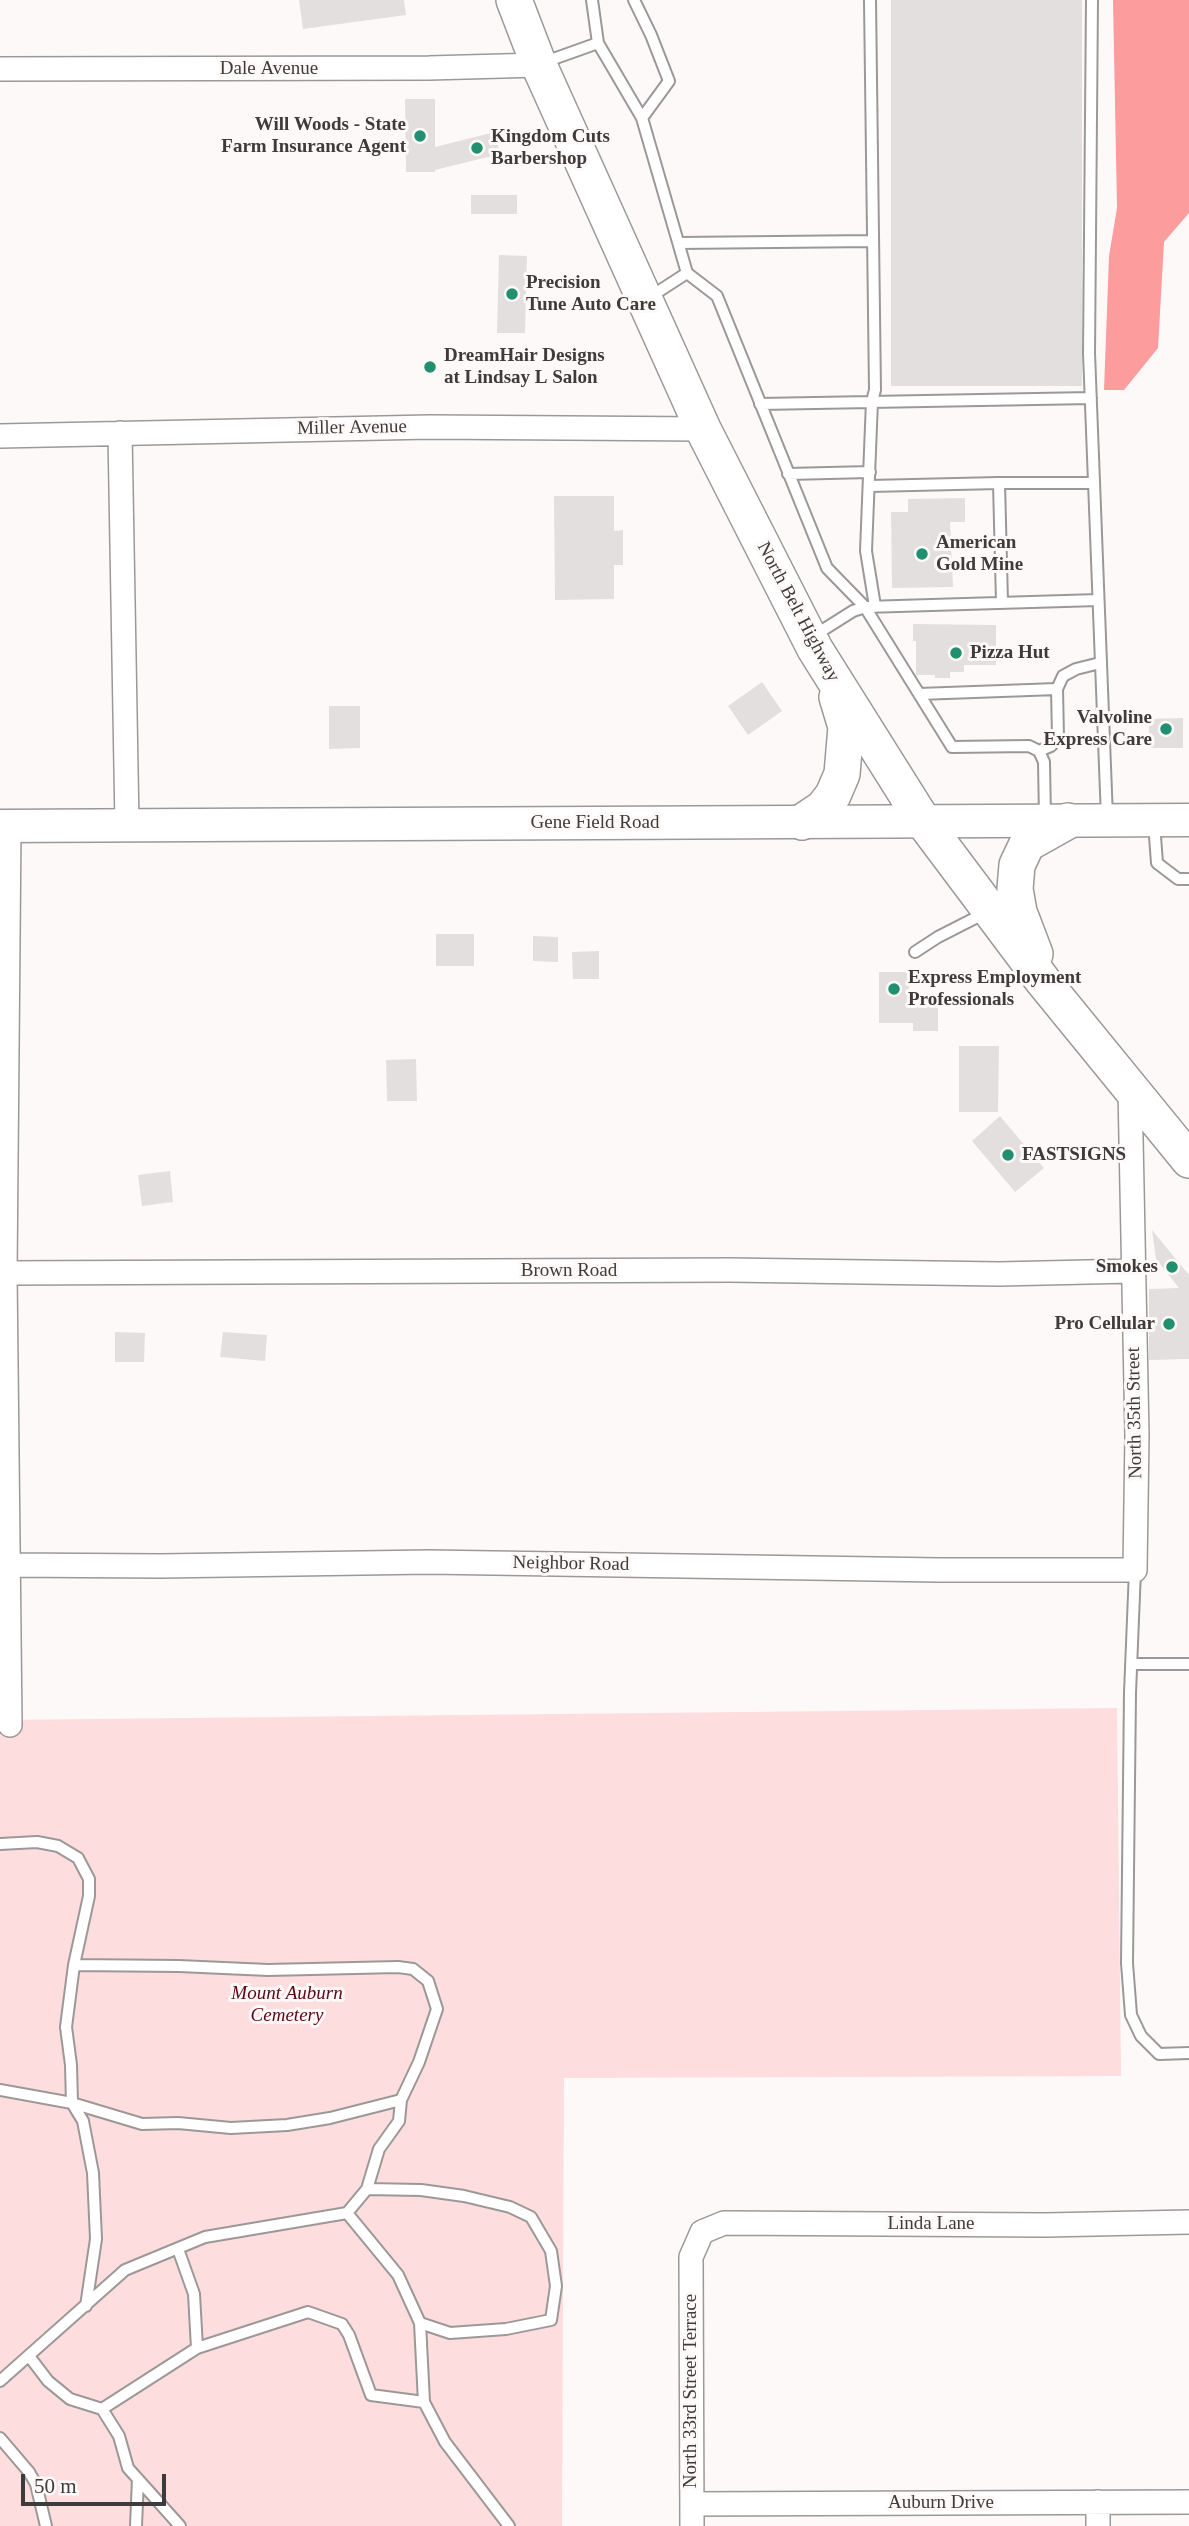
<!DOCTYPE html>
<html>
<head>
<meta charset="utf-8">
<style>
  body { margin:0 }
  #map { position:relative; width:1189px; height:2526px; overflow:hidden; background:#fef9f9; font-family:"Times New Roman",serif }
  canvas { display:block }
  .scale { position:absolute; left:21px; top:2474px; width:145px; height:32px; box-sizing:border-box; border:4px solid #3d3b3b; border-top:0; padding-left:9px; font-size:21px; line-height:24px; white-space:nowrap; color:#3d3b3b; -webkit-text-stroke:5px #fef9f9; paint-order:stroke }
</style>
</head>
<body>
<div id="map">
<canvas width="1189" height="2526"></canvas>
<div class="scale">50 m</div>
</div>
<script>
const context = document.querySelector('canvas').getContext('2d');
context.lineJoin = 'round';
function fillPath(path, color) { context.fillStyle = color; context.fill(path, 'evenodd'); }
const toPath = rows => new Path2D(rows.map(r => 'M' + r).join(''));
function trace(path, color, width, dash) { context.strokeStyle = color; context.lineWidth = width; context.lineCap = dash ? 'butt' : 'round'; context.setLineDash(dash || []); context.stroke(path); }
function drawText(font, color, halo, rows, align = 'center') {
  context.font = font + ' "Times New Roman",serif'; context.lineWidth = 6; context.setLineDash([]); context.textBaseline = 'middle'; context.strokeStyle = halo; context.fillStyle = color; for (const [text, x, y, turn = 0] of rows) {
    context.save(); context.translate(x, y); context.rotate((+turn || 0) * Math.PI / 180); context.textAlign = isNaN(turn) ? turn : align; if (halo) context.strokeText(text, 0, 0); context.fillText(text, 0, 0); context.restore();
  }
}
const green = toPath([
  [1117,1708,1121,2076,564,2078,562,2526,0,2526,0,1720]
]);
const forest = toPath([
  [1113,0,1189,0,1189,213,1164,242,1158,348,1124,390,1104,390,1109,256,1117,208]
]);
const building = toPath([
  [299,0,404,0,406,15,303,29],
  [891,0,1082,0,1082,386,891,386],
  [405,99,435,99,435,147,495,132,500,154,435,170,435,172,406,172],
  [471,195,517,195,517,214,471,214],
  [499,255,527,256,525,333,497,333],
  [554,496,614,496,614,531,623,530,623,565,614,565,614,599,555,600],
  [965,498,965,522,950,522,953,587,892,588,891,512,908,512,908,499],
  [913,624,996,625,996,665,964,665,964,672,950,672,950,678,935,678,935,675,916,675,916,641,913,641],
  [762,682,782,711,748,735,728,706],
  [329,706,360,706,360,748,329,749],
  [1183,718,1183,748,1149,748,1149,719],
  [436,934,474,934,474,966,436,966],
  [533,936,558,937,558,962,533,961],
  [599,951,599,979,573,979,572,952],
  [879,972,909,972,909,1006,938,1005,938,1031,913,1031,913,1023,879,1023],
  [959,1046,999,1046,998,1112,959,1112],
  [416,1059,417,1101,387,1101,386,1060],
  [1000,1116,1044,1168,1015,1192,972,1141],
  [170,1171,173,1202,142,1206,138,1175],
  [1152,1230,1189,1275,1189,1359,1149,1360,1149,1289,1179,1288,1156,1259],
  [115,1332,145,1333,144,1362,115,1362],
  [223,1332,267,1335,265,1361,220,1357]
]);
const lane = toPath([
  [592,0,598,43],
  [634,0,651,35,669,81,642,118],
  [870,0,875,390,872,401,866,551,875,606],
  [1092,0,1089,353,1107,818],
  [542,63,598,43,642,118,687,273],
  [679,243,873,241],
  [650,297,687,273,717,296,827,568,865,607,952,747,1029,746,1039,751,1044,762,1045,818],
  [760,404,1091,398],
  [788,474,870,472],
  [999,483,1093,483],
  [870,486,999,483,1002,602],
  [815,635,853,611,865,607,1098,600],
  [1057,689,1063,676,1076,669,1100,663],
  [919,694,1057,689,1058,738,1051,746,1039,751],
  [1154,823,1157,863,1178,879,1189,879],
  [915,952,938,937,987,912],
  [1135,1570,1130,1693,1127,1963,1131,2015,1141,2036,1159,2054,1189,2053],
  [1131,1664,1189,1664],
  [0,1844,37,1842,58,1846,78,1858,89,1879,89,1896,74,1965,66,2027,71,2065,72,2103,142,2124,178,2123,231,2128,287,2125,330,2118,401,2100,419,2062,437,2009,428,1981,413,1969,398,1967,268,1970,179,1966,74,1965],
  [0,2090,72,2103,83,2121,93,2173,96,2239,86,2306],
  [367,2189,421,2190,464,2196,510,2207,531,2217,551,2251,556,2286,551,2320,506,2329,450,2333,420,2323],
  [347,2213,398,2275,420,2323,424,2402,445,2442,509,2526],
  [178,2249,194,2294,197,2348],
  [29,2356,48,2381,70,2399,102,2409,197,2348,308,2312,342,2324,349,2335,371,2395,424,2402],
  [0,2381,125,2270,205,2237,347,2213,367,2189,379,2149,399,2121,401,2100],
  [102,2409,119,2436,128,2468,180,2526],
  [0,2438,29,2472,36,2484,46,2526],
  [136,2526,138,2479]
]);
const street = toPath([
  [0,69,429,68,539,65],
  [120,433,127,825],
  [0,436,430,427,703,429],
  [9,826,5,1273,10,1725],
  [5,1273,730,1270,999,1274,1132,1271],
  [7,1565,161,1566,429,1562,939,1570,1135,1570,1137,1435,1130,1089],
  [1098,2502,1098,2526],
  [692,2504,1189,2502],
  [692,2526,691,2257,702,2232,724,2223,1046,2225,1189,2222]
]);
const secondary = toPath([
  [0,826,1189,820]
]);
const primary = toPath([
  [514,0,539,65,703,429,815,649,923,821,1043,981,1189,1160],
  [802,822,823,808,833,795,842,774,846,727,837,697],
  [1035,954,1019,912,1015,889,1017,865,1027,844,1068,821]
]);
const markers = [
  [420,136,7,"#209070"],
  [477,148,7,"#209070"],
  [512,294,7,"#209070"],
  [430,367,7,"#209070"],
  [922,554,7,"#209070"],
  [956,653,7,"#209070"],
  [1166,729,7,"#209070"],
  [894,989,7,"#209070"],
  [1008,1155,7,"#209070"],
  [1172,1267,7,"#209070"],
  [1169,1324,7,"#209070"]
];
const streetNames = [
  ["Dale Avenue",269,69],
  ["Miller Avenue",352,428,-1],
  ["North Belt Highway",798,612,62],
  ["Gene Field Road",595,823],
  ["Brown Road",569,1271],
  ["North 35th Street",1135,1413,-91],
  ["Neighbor Road",571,1564,1],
  ["Linda Lane",931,2224],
  ["North 33rd Street Terrace",691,2391,-90],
  ["Auburn Drive",941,2503]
];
const poiNames = [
  ["Will Woods - State",406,125,"right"],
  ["Farm Insurance Agent",406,147,"right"],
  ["Kingdom Cuts",491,137],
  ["Barbershop",491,159],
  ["Precision",526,283],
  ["Tune Auto Care",526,305],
  ["DreamHair Designs",444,356],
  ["at Lindsay L Salon",444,378],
  ["American",936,543],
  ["Gold Mine",936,565],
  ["Pizza Hut",970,653],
  ["Valvoline",1152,718,"right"],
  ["Express Care",1152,740,"right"],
  ["Express Employment",908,978],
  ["Professionals",908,1000],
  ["FASTSIGNS",1022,1155],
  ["Smokes",1158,1267,"right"],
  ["Pro Cellular",1155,1324,"right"]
];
const parkNames = [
  ["Mount Auburn",287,1994],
  ["Cemetery",287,2016]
];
fillPath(green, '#fddddd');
fillPath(forest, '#fc9c9d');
fillPath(building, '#e4dfdf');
trace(lane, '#9d9898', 14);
trace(street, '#9d9898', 26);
trace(secondary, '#9d9898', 35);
trace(primary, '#9d9898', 38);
trace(lane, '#fff', 10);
trace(street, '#fff', 23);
trace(secondary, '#fff', 32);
trace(primary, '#fff', 35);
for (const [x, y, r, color] of markers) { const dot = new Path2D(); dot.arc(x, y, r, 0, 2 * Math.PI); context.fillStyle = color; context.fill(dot); trace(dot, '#fef9f9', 2.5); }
drawText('19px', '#3d3b3b', '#fef9f9', streetNames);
drawText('bold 19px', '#3d3b3b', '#fef9f9', poiNames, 'left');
drawText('italic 19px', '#5d0617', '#fef9f9', parkNames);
</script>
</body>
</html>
